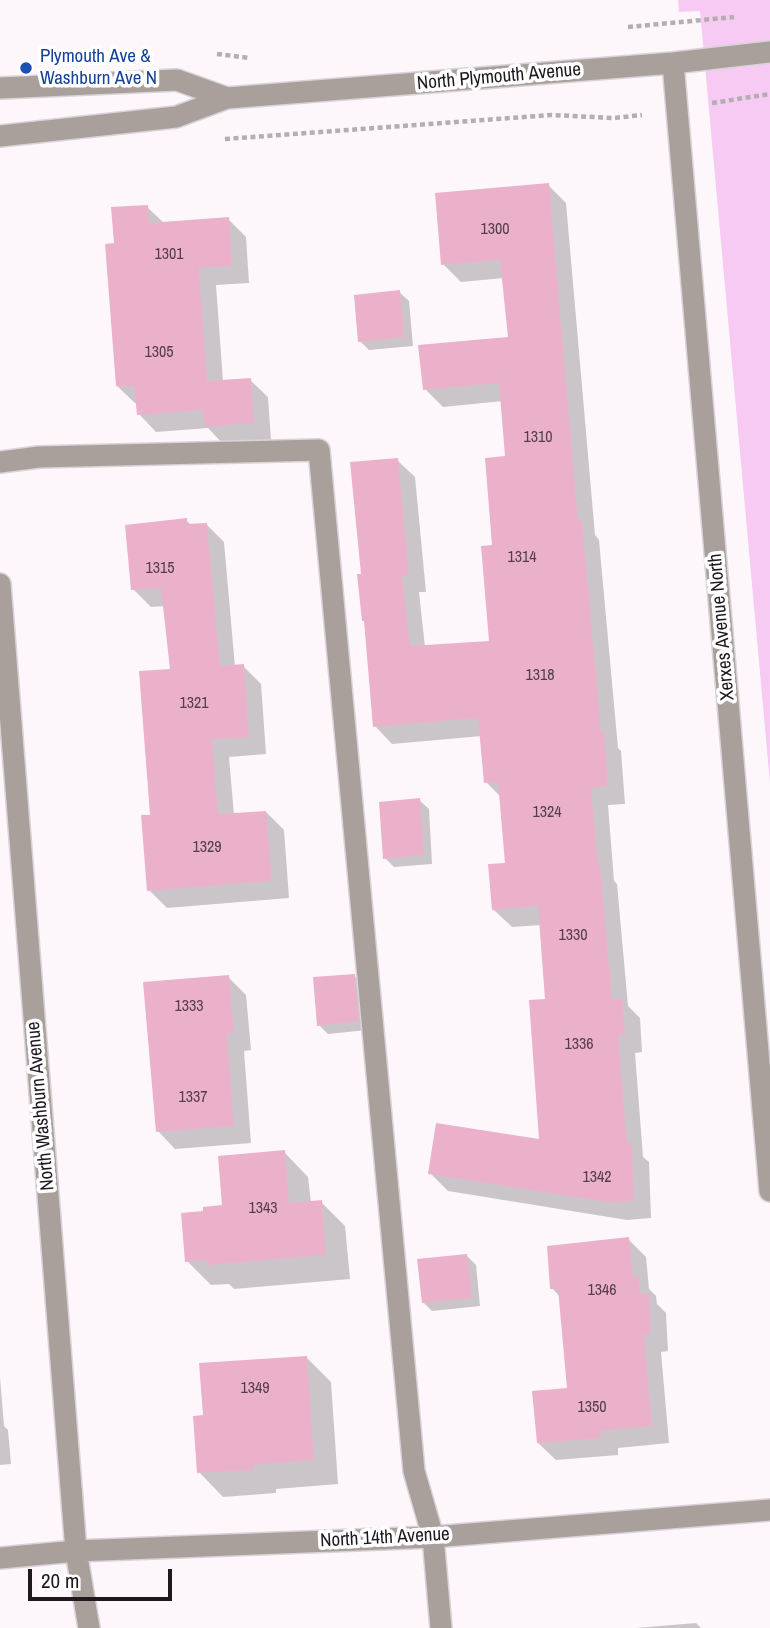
<!DOCTYPE html>
<html>
<head>
<meta charset="utf-8">
<style>
  body { margin:0 }
  #map { position:relative; width:770px; height:1628px; overflow:hidden; background:#fdf7fc; font-family:"Archivo Narrow",sans-serif }
  canvas { display:block }
  .scale { position:absolute; left:28px; top:1569px; width:144px; height:32px; box-sizing:border-box; border:4px solid #1f191f; border-top:0; padding-left:9px; font-size:21px; line-height:24px; white-space:nowrap; color:#1f191f; -webkit-text-stroke:5px #fff; paint-order:stroke }
</style>
</head>
<body>
<div id="map">
<canvas width="770" height="1628"></canvas>
<div class="scale">20 m</div>
</div>
<script>
const context = document.querySelector('canvas').getContext('2d');
context.lineJoin = 'round';
function fillPath(path, color) { context.fillStyle = color; context.fill(path, 'evenodd'); }
const toPath = rows => new Path2D(rows.map(r => 'M' + r).join(''));
function trace(path, color, width, dash) { context.strokeStyle = color; context.lineWidth = width; context.lineCap = dash ? 'butt' : 'round'; context.setLineDash(dash || []); context.stroke(path); }
function drawText(font, color, halo, rows, align = 'center') {
  context.font = font + ' "Archivo Narrow",sans-serif'; context.lineWidth = 7; context.setLineDash([]); context.textBaseline = 'middle'; context.strokeStyle = halo; context.fillStyle = color; for (const [text, x, y, turn = 0] of rows) {
    context.save(); context.translate(x, y); context.rotate((+turn || 0) * Math.PI / 180); context.textAlign = isNaN(turn) ? turn : align; if (halo) context.strokeText(text, 0, 0); context.fillText(text, 0, 0); context.restore();
  }
}
const green = toPath([
  [678,0,770,0,770,783,700,11,679,12]
]);
const shadow = toPath([
  [548,185,566,203,595,535,599,540,618,748,621,751,625,804,608,805,614,881,617,884,628,1006,640,1018,642,1052,635,1053,643,1157,649,1162,651,1218,627,1220,448,1191,430,1173,541,1141,547,1001,541,925,512,927,494,910,506,864,501,797,486,782,482,736,392,744,375,726,363,575,397,460,415,477,426,592,419,592,425,647,491,642,507,458,503,401,443,407,425,389,510,338,504,278,461,282,443,264],
  [147,207,164,223,228,219,246,237,249,283,216,285,223,381,250,380,268,397,271,440,224,445,208,428,156,432,139,414,138,403,135,403,117,386,116,245],
  [399,292,409,301,413,346,369,350,360,341],
  [186,520,192,526,206,524,224,542,235,667,243,666,261,684,266,754,229,757,234,815,266,812,284,830,289,898,167,908,149,890,152,816,172,671,165,606,151,607,133,589],
  [419,800,429,809,432,864,394,867,385,858],
  [354,976,363,985,367,1030,328,1034,319,1025],
  [228,977,246,995,251,1050,244,1051,251,1143,175,1149,158,1131],
  [284,1152,308,1177,311,1203,321,1202,345,1226,350,1279,234,1289,229,1284,211,1285,187,1261,205,1213,224,1206],
  [628,1239,646,1257,649,1289,656,1296,657,1304,666,1313,668,1351,661,1352,669,1443,618,1448,618,1455,556,1460,538,1443,569,1389,560,1297,552,1288],
  [467,1256,476,1265,480,1306,432,1311,423,1302],
  [307,1358,331,1382,338,1484,276,1489,276,1493,223,1497,199,1472,205,1417],
  [0,1377,4,1426,8,1430,11,1464,0,1465],
  [696,1623,701,1628,636,1628]
]);
const building = toPath([
  [549,183,578,521,582,520,601,732,604,732,608,786,591,788,598,864,600,864,612,999,622,998,625,1035,618,1036,627,1143,632,1143,634,1201,608,1202,428,1174,436,1123,539,1139,529,1000,545,999,538,906,492,910,488,864,505,863,498,782,484,783,478,718,373,727,364,621,362,621,357,574,361,574,350,462,398,458,409,575,402,575,410,646,489,641,481,546,492,545,485,458,505,456,499,383,423,390,418,345,508,337,500,260,441,265,435,193],
  [148,205,149,223,229,217,232,266,199,268,207,381,251,378,254,423,205,427,203,410,137,415,134,386,116,386,105,244,114,243,111,207],
  [400,290,404,337,358,342,354,295],
  [187,518,187,524,207,523,220,666,244,664,249,737,212,739,218,814,266,811,272,881,147,891,141,815,150,815,139,671,170,669,161,588,131,590,125,525],
  [420,798,424,855,383,859,379,802],
  [355,974,359,1021,317,1026,313,977],
  [229,975,234,1033,227,1034,234,1126,156,1132,143,982],
  [285,1150,289,1203,322,1200,326,1255,208,1265,207,1260,185,1262,181,1213,203,1211,203,1207,222,1205,218,1156],
  [629,1237,633,1277,639,1277,640,1294,649,1293,651,1334,644,1334,652,1426,600,1431,601,1438,537,1443,532,1391,567,1388,558,1289,550,1289,547,1246],
  [467,1254,472,1298,422,1303,417,1259],
  [307,1356,314,1460,253,1465,253,1470,197,1473,193,1416,203,1415,199,1363]
]);
const path = toPath([
  [628,27,734,17],
  [217,54,250,58],
  [712,103,770,94],
  [225,139,552,115,614,118,642,115]
]);
const minor = toPath([
  [673,63,770,1191],
  [0,88,177,80,227,98],
  [0,136,176,117,227,98,673,63,770,52],
  [0,462,39,457,319,450,414,1471,433,1537,441,1628],
  [0,584,76,1551,89,1628],
  [0,1558,76,1551,433,1537,770,1510]
]);
const markers = [
  [26,68,7,"#1a4fb4"]
];
const numberNames = [
  ["1300",495,230],
  ["1301",169,255],
  ["1305",159,353],
  ["1310",538,438],
  ["1314",522,558],
  ["1315",160,569],
  ["1318",540,676],
  ["1321",194,704],
  ["1324",547,813],
  ["1329",207,848],
  ["1330",573,936],
  ["1333",189,1007],
  ["1336",579,1045],
  ["1337",193,1098],
  ["1342",597,1178],
  ["1343",263,1209],
  ["1346",602,1291],
  ["1349",255,1389],
  ["1350",592,1408]
];
const transitNames = [
  ["Plymouth Ave &",40,57],
  ["Washburn Ave N",40,79]
];
const streetNames = [
  ["North Plymouth Avenue",499,77,-5],
  ["Xerxes Avenue North",722,627,-95],
  ["North Washburn Avenue",41,1106,-95],
  ["North 14th Avenue",385,1538,-3]
];
fillPath(green, '#f7caf4');
fillPath(shadow, '#0003');
fillPath(building, '#ecb1ca');
trace(minor, '#d9d3d9', 24);
trace(path, '#b4aeb3', 4.5, [5, 3.5]);
trace(minor, '#a9a09c', 21);
for (const [x, y, r, color] of markers) { const dot = new Path2D(); dot.arc(x, y, r, 0, 2 * Math.PI); context.fillStyle = color; context.fill(dot); trace(dot, '#fff', 2.5); }
drawText('16px', '#523f4a', null, numberNames);
drawText('19px', '#164399', '#fff', transitNames, 'left');
drawText('19px', '#1f191f', '#fff', streetNames);
</script>
</body>
</html>
